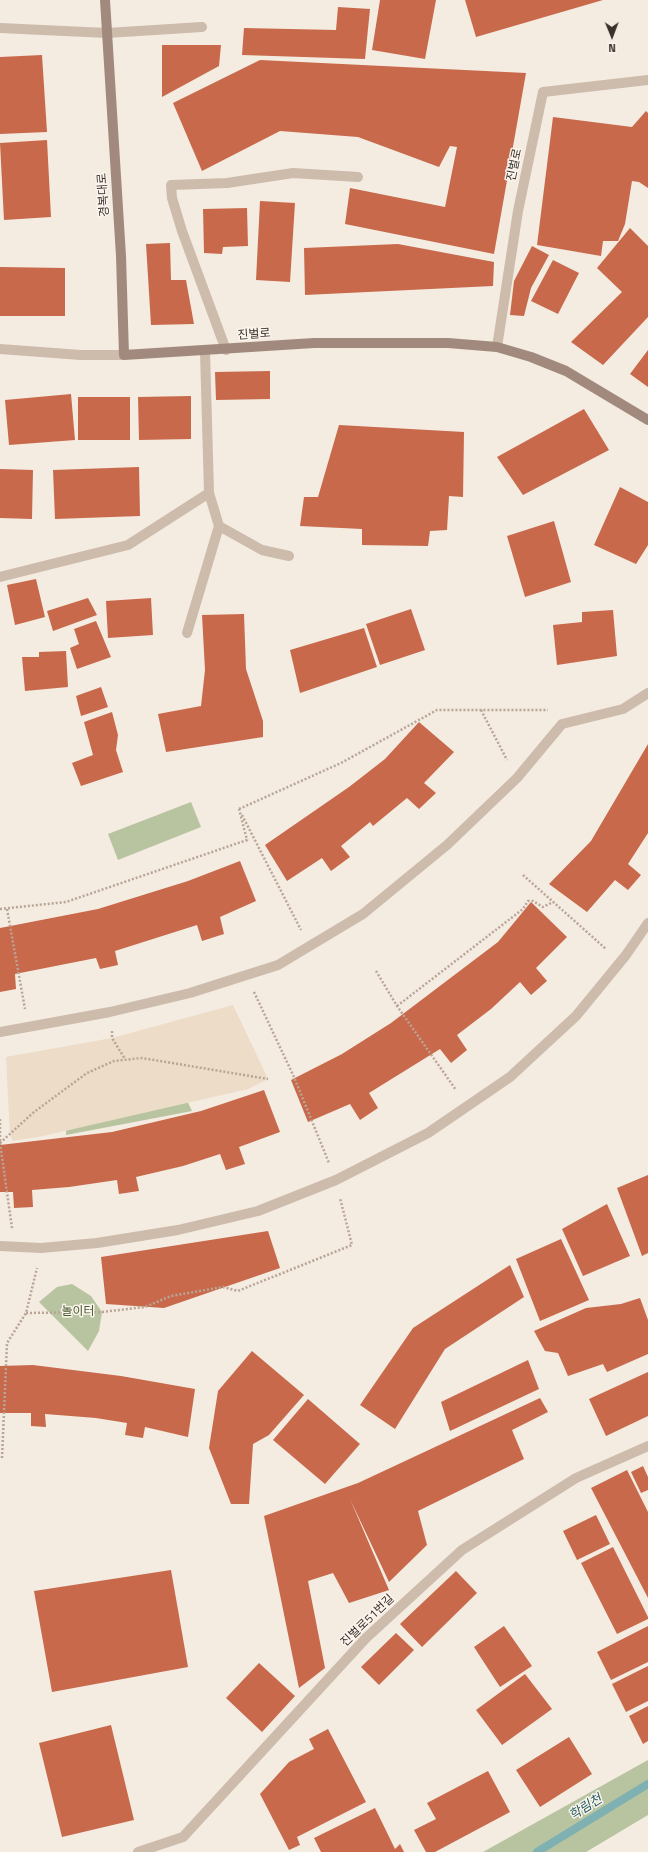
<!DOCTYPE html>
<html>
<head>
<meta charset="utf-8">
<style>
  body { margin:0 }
  #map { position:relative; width:648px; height:1852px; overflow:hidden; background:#f4ebe1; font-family:"Titillium Web",sans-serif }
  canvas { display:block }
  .north { position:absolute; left:592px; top:16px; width:40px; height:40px; -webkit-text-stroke:3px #fbf5ee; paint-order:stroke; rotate:179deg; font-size:11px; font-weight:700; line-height:16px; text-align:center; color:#3b302b }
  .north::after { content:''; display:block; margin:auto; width:14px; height:18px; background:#3b302b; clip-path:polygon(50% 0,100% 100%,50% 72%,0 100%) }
</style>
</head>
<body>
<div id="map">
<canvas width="648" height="1852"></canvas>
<div class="north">N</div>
</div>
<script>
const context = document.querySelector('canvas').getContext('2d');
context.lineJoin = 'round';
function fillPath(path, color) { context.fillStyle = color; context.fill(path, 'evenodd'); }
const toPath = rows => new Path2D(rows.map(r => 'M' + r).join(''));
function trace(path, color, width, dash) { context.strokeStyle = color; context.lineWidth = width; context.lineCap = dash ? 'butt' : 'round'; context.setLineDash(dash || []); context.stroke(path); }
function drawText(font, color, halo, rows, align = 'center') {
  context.font = font + ' "Titillium Web","Noto Sans KR",sans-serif'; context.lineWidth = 3; context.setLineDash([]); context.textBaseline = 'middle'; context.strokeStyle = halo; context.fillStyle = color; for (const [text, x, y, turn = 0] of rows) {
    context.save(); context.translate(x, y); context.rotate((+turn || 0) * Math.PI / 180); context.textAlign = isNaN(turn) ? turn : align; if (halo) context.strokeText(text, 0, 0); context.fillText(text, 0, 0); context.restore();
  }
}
const green = toPath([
  [191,802,201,827,118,860,108,834],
  [183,1092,192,1111,66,1135,67,1116],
  [72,1284,91,1296,102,1312,99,1331,88,1351,39,1302,57,1287],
  [648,1760,648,1815,586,1852,483,1852]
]);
const plaza = toPath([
  [233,1005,268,1079,248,1089,43,1136,13,1141,10,1135,6,1057,112,1038]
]);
const stream = toPath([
  [537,1852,648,1784]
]);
const building = toPath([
  [380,0,436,0,425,59,372,50],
  [465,0,603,0,476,37],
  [338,7,370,9,365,59,242,55,244,28,336,30],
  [162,45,221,45,219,66,162,97],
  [42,55,47,132,0,134,0,57],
  [260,60,526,73,494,254,345,224,350,188,445,207,457,147,450,146,439,167,358,137,280,131,202,171,173,103],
  [646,111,648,113,648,188,639,182,632,181,625,224,618,241,603,241,601,256,537,245,553,117,632,127],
  [47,140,51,217,4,220,0,143],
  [260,201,295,203,290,282,256,280],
  [247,208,248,246,223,247,222,254,204,253,203,209],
  [630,228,648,246,648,317,603,365,571,342,622,292,597,268],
  [170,243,171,280,186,280,194,324,151,325,146,244],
  [398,244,494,262,493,286,305,295,304,248],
  [532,246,549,255,531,288,524,316,510,315,514,281],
  [553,260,579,273,558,314,531,301],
  [0,267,65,268,65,316,0,316],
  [648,350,648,387,630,374],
  [270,371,270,399,216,400,215,372],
  [71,394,75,440,9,445,5,400],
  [191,396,191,439,139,440,138,397],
  [78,397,130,397,130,440,78,440],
  [584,409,609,450,523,495,497,457],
  [339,425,464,432,463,497,449,496,447,530,430,531,428,546,362,545,362,529,300,526,304,497,318,497],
  [139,467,140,516,55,519,53,470],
  [0,469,33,470,32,519,0,518],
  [620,487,648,502,648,545,636,564,594,545],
  [554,521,571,582,525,597,507,536],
  [36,579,45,617,15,625,7,585],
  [88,598,97,615,53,631,47,611],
  [151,598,153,635,108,638,106,601],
  [411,609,425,650,380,665,366,624],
  [613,610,617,656,557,665,553,625,582,622,582,612],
  [244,614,246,669,263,721,263,737,166,752,158,714,201,706,205,670,202,615],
  [96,621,111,657,77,669,70,648,79,644,74,629],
  [364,628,377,667,300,693,290,650],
  [66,651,68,687,25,691,22,657,39,657,39,652],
  [101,687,108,707,81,716,76,696],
  [112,712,118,735,116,750,123,772,81,786,72,763,93,755,84,722],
  [419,722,454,752,424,783,436,793,419,809,407,798,373,826,370,822,341,846,350,857,331,871,322,858,287,881,265,845,349,787,385,759],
  [648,744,648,833,628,864,641,875,628,890,615,880,587,912,549,884,591,841],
  [240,861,256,901,220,917,224,934,202,941,197,925,115,951,118,965,100,969,96,958,15,974,16,989,0,992,0,928,98,909,188,881],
  [531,902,567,937,536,968,547,981,531,995,520,982,491,1009,457,1035,467,1050,451,1063,440,1049,369,1093,378,1108,360,1120,350,1104,308,1122,291,1080,342,1054,391,1023,498,942],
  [264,1090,280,1132,239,1147,245,1164,226,1170,220,1154,183,1166,136,1177,139,1191,119,1194,117,1180,69,1187,32,1190,33,1207,14,1208,13,1192,0,1192,0,1145,112,1132,201,1111],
  [648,1175,648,1253,642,1256,617,1188],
  [607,1204,630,1256,583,1276,562,1229],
  [268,1231,280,1268,164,1308,106,1304,101,1257],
  [561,1239,589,1300,540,1321,516,1259],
  [510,1265,524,1297,445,1349,395,1429,360,1405,413,1328],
  [640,1298,648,1320,648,1354,607,1372,603,1364,568,1376,558,1353,545,1351,534,1331,586,1308,621,1304],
  [252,1351,304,1395,269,1435,253,1444,249,1504,231,1504,209,1448,218,1391],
  [528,1360,539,1389,450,1431,441,1402],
  [33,1365,121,1376,195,1389,188,1437,145,1427,143,1438,125,1435,127,1423,96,1418,45,1414,46,1427,31,1426,31,1413,0,1413,0,1366],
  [648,1372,648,1416,606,1436,589,1399],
  [540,1398,548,1412,512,1430,524,1459,418,1511,427,1545,389,1582,350,1499,389,1590,349,1603,333,1573,308,1581,325,1668,299,1688,264,1516,358,1483],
  [308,1399,360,1444,325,1484,273,1440],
  [643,1466,648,1477,648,1490,641,1493,631,1472],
  [627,1470,648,1512,648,1598,591,1488],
  [596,1515,610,1544,577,1560,563,1531],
  [613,1547,648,1617,648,1619,617,1634,581,1563],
  [171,1570,188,1667,52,1692,34,1591],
  [456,1571,477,1593,422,1647,400,1624],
  [504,1626,532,1666,500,1687,474,1647],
  [648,1626,648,1662,611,1680,597,1652],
  [396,1633,414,1650,379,1685,361,1667],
  [259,1663,295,1696,262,1732,226,1698],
  [648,1666,648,1701,626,1712,612,1684],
  [525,1674,552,1709,502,1745,476,1710],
  [648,1706,648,1741,643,1744,629,1716],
  [111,1725,134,1820,62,1837,39,1743],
  [328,1729,366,1802,297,1837,300,1845,289,1850,260,1794,289,1762,314,1749,309,1739],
  [569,1737,592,1774,540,1807,516,1770],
  [488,1771,510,1812,435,1852,426,1852,414,1830,436,1819,427,1803],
  [375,1808,395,1849,400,1844,404,1852,321,1852,314,1838]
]);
const path = toPath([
  [481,710,507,760],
  [239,809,341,763,437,710,548,710],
  [242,815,301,930],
  [523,875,606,949],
  [0,909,66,902,247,840,239,809],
  [7,909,25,1009],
  [376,971,397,1006,456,1090],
  [254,992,294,1077,329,1163],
  [397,1006,523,909,528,901,533,901,543,907,553,902],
  [112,1031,112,1038,125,1059],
  [0,1119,0,1143,12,1228],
  [0,1143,34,1112,87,1073,114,1061,142,1058,268,1079],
  [26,1313,102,1312,145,1307,171,1296,223,1287,238,1291,352,1245,340,1198],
  [2,1458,7,1343,26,1313,37,1268]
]);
const lane = toPath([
  [0,28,107,33,202,27],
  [497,347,518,211,543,92,648,80],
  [226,350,182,231,172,198,171,185,227,183,293,173,358,177],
  [219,526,262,550,289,556],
  [0,577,128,545,209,493],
  [187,633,219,526,209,493,205,351]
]);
const street = toPath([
  [0,349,81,355,124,355],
  [0,1032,110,1012,190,993,278,965,363,914,447,845,517,778,562,724,623,709,648,693],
  [0,1246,41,1248,97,1243,178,1230,258,1211,336,1180,428,1133,510,1077,576,1016,626,955,648,923],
  [138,1852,183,1837,366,1638,462,1550,576,1478,648,1446]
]);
const secondary = toPath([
  [105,0,121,256,124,355,314,343,448,343,497,347,531,357,566,371,648,420]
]);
const streetNames = [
  ["진벌로",515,165,-78],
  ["경복대로",104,195,-94],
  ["진벌로",254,335,-4],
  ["진벌로51번길",368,1621,-44]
];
const parkNames = [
  ["놀이터",78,1312]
];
const waterNames = [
  ["학림천",586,1808,-32]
];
fillPath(green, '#b8c4a0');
fillPath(plaza, '#ecdcc8');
trace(stream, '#7fb0b2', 8);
fillPath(building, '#c8694b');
trace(path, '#b9a596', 2.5, [2, 2]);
trace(lane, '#cdbbac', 10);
trace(street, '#cdbbac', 10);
trace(secondary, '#a18a7d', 10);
drawText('12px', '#3b302b', '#fbf5ee', streetNames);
drawText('12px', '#4a5a2e', '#fbf5ee', parkNames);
drawText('italic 13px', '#1f5a5e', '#fbf5ee', waterNames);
</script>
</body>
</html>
